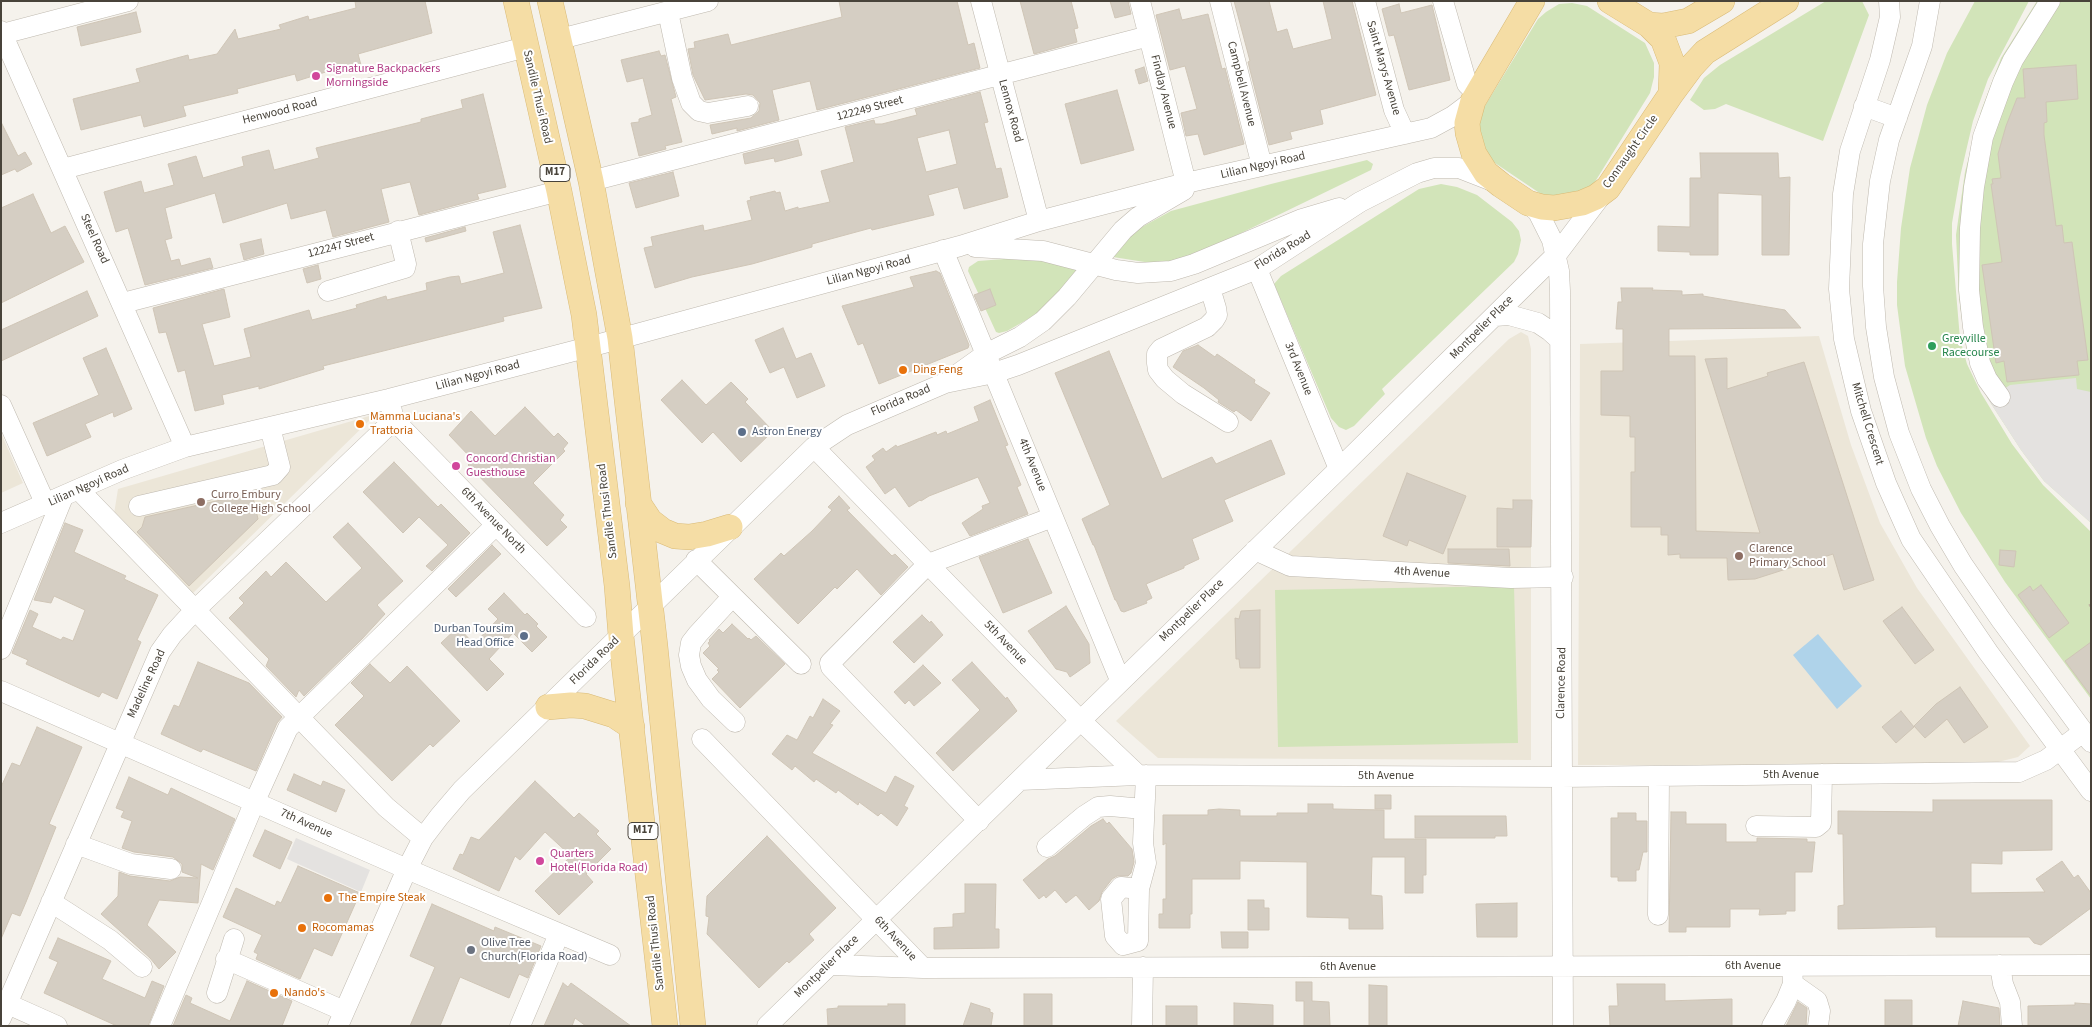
<!DOCTYPE html>
<html>
<head>
<meta charset="utf-8">
<style>
  body { margin:0 }
  #map { position:relative; width:2092px; height:1027px; overflow:hidden; background:#f5f2ec; font-family:"Source Sans 3",sans-serif }
  canvas { display:block }
  .frame { position:absolute; inset:0; border:2px solid #48433a; pointer-events:none }
</style>
</head>
<body>
<div id="map">
<canvas width="2092" height="1027"></canvas>
<div class="frame"></div>
</div>
<script>
const context = document.querySelector('canvas').getContext('2d');
context.lineJoin = 'round';
function fillPath(path, color) { context.fillStyle = color; context.fill(path, 'evenodd'); }
const toPath = rows => new Path2D(rows.map(r => 'M' + r).join(''));
function trace(path, color, width, dash) { context.strokeStyle = color; context.lineWidth = width; context.lineCap = dash ? 'butt' : 'round'; context.setLineDash(dash || []); context.stroke(path); }
function drawText(font, color, halo, rows, align = 'center') {
  context.font = font + ' "Source Sans 3",sans-serif'; context.lineWidth = 4; context.setLineDash([]); context.textBaseline = 'middle'; context.strokeStyle = halo; context.fillStyle = color; for (const [text, x, y, turn = 0] of rows) {
    context.save(); context.translate(x, y); context.rotate((+turn || 0) * Math.PI / 180); context.textAlign = isNaN(turn) ? turn : align; if (halo) context.strokeText(text, 0, 0); context.fillText(text, 0, 0); context.restore();
  }
}
const education = toPath([
  [1521,332,1528,336,1531,349,1531,760,1158,758,1116,721,1509,339],
  [1819,336,1851,445,1880,523,1917,588,2030,746,2018,757,1994,763,1963,765,1578,765,1580,344],
  [376,414,192,594,114,514,118,489],
  [1,433,23,483,1,493]
]);
const green = toPath([
  [1826,1,1862,1,1869,15,1823,141,1726,104,1715,109,1704,110,1690,100,1704,78,1720,65],
  [1975,1,2029,1,1988,79,1973,121,1960,177,1952,223,1952,244,1960,339,1967,364,1981,393,2012,444,2043,485,2091,532,2091,699,2005,582,1961,513,1937,466,1926,438,1905,366,1897,305,1897,282,1901,228,1910,168,1927,105,1947,53],
  [2037,1,2091,1,2091,523,2044,481,2021,450,1988,399,1967,354,1959,298,1956,235,1965,172,1973,141,1981,111,2001,58],
  [1572,3,1587,6,1645,43,1654,63,1654,77,1650,93,1593,185,1564,200,1541,194,1492,161,1484,152,1477,127,1480,114,1538,19,1546,12,1559,4],
  [1367,160,1373,164,1371,170,1198,254,1170,262,1151,263,1113,257,1128,238,1140,228,1171,211,1271,184],
  [1441,184,1457,187,1477,195,1512,222,1519,231,1521,240,1518,254,1514,262,1382,389,1385,394,1354,426,1346,430,1339,427,1331,418,1274,284,1281,276,1419,189],
  [1004,259,1028,259,1049,262,1077,267,1078,272,1037,314,1007,331,999,333,996,332,968,271,969,267,978,261],
  [1514,586,1518,743,1278,747,1275,590]
]);
const parking = toPath([
  [2076,378,2077,389,2091,392,2091,523,2044,481,2021,450,1988,399,2010,385],
  [296,838,370,870,361,892,287,859]
]);
const water = toPath([
  [1818,634,1862,686,1837,709,1793,655]
]);
const building = toPath([
  [355,1,425,1,432,33,358,54,361,65,333,72,332,70,297,81,295,74,237,89,238,93,183,106,186,116,144,127,141,115,81,130,73,99,140,82,136,69,188,55,189,60,217,54,235,29,238,39,281,29,279,25,308,16,309,20,356,8,355,1],
  [839,1,957,1,968,45,974,43,980,68,817,110,810,81,772,90,779,120,737,131,737,128,712,134,710,125,751,118,759,111,760,103,753,95,746,94,705,100,693,75,688,49,695,48,694,42,728,34,731,45,842,17,839,1],
  [1020,1,1071,1,1078,28,1074,29,1077,42,1034,54,1020,1],
  [1110,1,1128,1,1131,14,1115,18,1110,1],
  [1234,1,1269,1,1277,32,1287,29,1293,49,1332,39,1323,1,1352,1,1376,95,1320,110,1323,124,1290,132,1292,139,1269,145,1248,62,1250,61,1234,1],
  [1399,4,1401,13,1432,5,1450,80,1409,90,1394,35,1389,36,1382,9,1399,4],
  [1179,9,1182,20,1208,14,1222,69,1225,68,1244,144,1204,155,1198,134,1186,136,1181,113,1197,109,1185,66,1170,70,1156,15,1179,9],
  [136,12,141,32,81,46,77,27,136,12],
  [659,51,661,56,665,55,676,97,671,99,682,142,665,146,666,149,639,156,631,123,639,122,639,119,652,115,643,78,627,82,621,60,659,51],
  [2076,65,2078,99,2046,102,2047,122,2044,123,2044,135,2056,226,2062,225,2064,243,2072,242,2088,360,2077,361,2079,375,2007,382,2004,361,1996,363,1982,265,2002,262,1991,184,1993,184,1992,179,2001,178,1998,154,2006,126,2017,98,2025,98,2023,69,2076,65],
  [1144,67,1148,81,1139,84,1135,70,1144,67],
  [1117,90,1134,150,1081,164,1065,104,1117,90],
  [980,92,988,122,984,123,996,169,1001,168,1008,197,964,209,958,187,928,195,934,215,872,230,871,228,812,244,812,247,752,264,692,277,655,288,644,248,653,246,651,237,703,225,704,231,752,220,747,201,751,200,750,197,775,191,776,193,780,192,785,211,798,207,798,209,830,202,821,171,854,162,845,127,874,120,875,124,882,124,917,115,915,109,980,92],
  [949,130,957,164,926,172,917,138,949,130],
  [483,94,506,187,477,194,479,199,419,215,410,182,381,189,389,222,333,237,326,210,291,219,287,203,223,223,215,193,165,208,172,238,165,240,171,261,179,259,181,266,210,258,213,268,145,285,128,228,116,232,104,192,141,181,144,193,174,185,168,164,196,156,203,178,244,166,242,157,269,150,274,170,319,158,316,148,421,122,421,119,463,108,461,100,483,94],
  [1,122,18,156,25,152,32,164,17,172,15,169,1,175,1,122],
  [798,140,802,155,775,162,774,158,745,164,743,154,798,140],
  [1700,153,1778,153,1779,178,1790,177,1789,255,1762,255,1762,195,1718,193,1718,255,1690,255,1690,252,1658,251,1658,226,1690,227,1690,178,1701,178,1700,153],
  [673,172,679,196,636,208,629,183,673,172],
  [33,194,51,233,65,226,84,262,1,303,1,208,33,194],
  [520,225,542,308,503,317,504,321,323,366,324,369,259,389,259,386,222,395,224,404,195,411,185,370,178,372,166,332,159,333,153,308,224,289,230,317,202,324,214,366,251,357,244,329,309,310,312,320,357,308,356,305,386,296,387,300,427,290,426,283,450,277,459,276,461,284,504,273,493,232,520,225],
  [465,227,466,231,426,242,425,238,465,227],
  [261,239,264,254,244,260,240,244,261,239],
  [318,265,321,279,307,283,303,269,318,265],
  [936,271,940,273,969,345,968,348,879,384,863,343,858,345,842,306,914,287,910,277,936,271],
  [1621,288,1653,288,1652,290,1682,291,1682,295,1703,294,1703,296,1785,310,1801,328,1669,329,1669,356,1695,356,1696,531,1760,533,1705,359,1727,358,1727,389,1768,376,1767,373,1804,362,1874,580,1844,590,1833,554,1755,579,1728,580,1727,558,1680,558,1680,554,1668,555,1668,535,1661,535,1661,527,1631,527,1631,472,1635,472,1635,437,1630,437,1630,416,1601,415,1601,371,1623,371,1623,329,1616,329,1618,302,1622,302,1621,288],
  [990,289,996,305,981,311,974,295,990,289],
  [87,291,98,316,1,361,1,330,87,291],
  [783,328,796,359,811,353,825,386,797,398,784,367,770,373,755,340,783,328],
  [1198,345,1215,357,1217,354,1255,380,1254,383,1270,393,1251,421,1236,410,1234,412,1218,402,1219,400,1204,388,1173,367,1183,351,1198,345],
  [106,348,132,409,114,417,113,412,85,424,91,437,47,456,33,423,99,395,83,358,106,348],
  [1109,351,1162,479,1212,457,1216,464,1271,440,1285,474,1224,500,1233,521,1192,539,1199,559,1184,566,1184,568,1146,584,1152,598,1146,601,1147,603,1124,612,1121,611,1116,600,1115,600,1094,545,1093,545,1082,519,1110,505,1055,373,1109,351],
  [682,380,706,405,731,382,748,399,745,402,773,431,741,462,713,432,702,443,661,400,682,380],
  [990,400,1008,445,1005,446,1021,485,1017,487,1028,514,970,536,962,523,983,509,982,506,990,503,978,477,929,496,921,501,920,500,909,507,895,487,885,494,866,467,875,460,872,456,883,448,886,452,896,445,897,447,936,432,937,435,946,431,947,434,979,421,974,407,990,400],
  [525,407,554,437,558,433,568,443,563,449,565,451,533,483,564,515,560,520,567,527,547,546,468,465,473,460,449,435,471,411,495,436,525,407],
  [394,462,438,507,441,504,470,533,432,571,426,566,448,545,419,517,403,533,363,492,394,462],
  [1407,473,1466,496,1443,554,1409,540,1407,546,1383,536,1407,473],
  [252,493,258,519,189,586,137,532,142,527,145,517,252,493],
  [839,496,850,508,847,510,892,556,895,554,908,567,881,595,857,569,837,589,835,587,798,624,754,579,781,553,784,556,812,531,832,510,828,507,839,496],
  [1513,500,1532,500,1531,547,1497,547,1497,508,1513,509,1513,500],
  [65,523,83,530,74,552,126,576,124,579,158,595,137,640,141,642,117,699,102,692,99,697,72,685,26,664,28,660,12,653,30,610,38,614,32,627,61,640,63,637,73,641,85,610,54,596,51,603,34,600,65,523],
  [348,523,403,581,377,605,385,614,362,639,304,696,299,690,296,697,266,666,269,659,229,618,244,603,239,598,266,571,271,577,286,562,326,602,362,568,333,537,348,523],
  [1028,539,1052,593,1003,613,979,557,1028,539],
  [492,545,501,554,456,597,448,589,492,545],
  [1448,549,1509,549,1510,566,1448,563,1448,549],
  [2000,550,2016,551,2014,567,1999,565,2000,550],
  [2041,585,2069,623,2049,638,2018,595,2030,586,2033,591,2041,585],
  [504,593,525,615,527,613,538,624,536,626,547,637,532,652,513,633,489,659,504,674,487,691,441,643,458,627,474,644,498,619,488,609,504,593],
  [1066,606,1089,644,1090,663,1070,677,1067,672,1056,669,1028,631,1066,606],
  [1902,607,1934,650,1915,664,1883,621,1902,607],
  [1260,610,1260,668,1240,668,1239,659,1236,659,1235,618,1239,619,1241,611,1260,610],
  [922,615,930,623,931,621,943,635,914,663,893,642,922,615],
  [732,624,748,639,749,638,751,640,756,636,785,664,740,708,712,679,719,672,717,670,719,669,703,653,710,646,708,643,710,641,709,640,719,629,723,633,732,624],
  [2091,642,2091,696,2065,661,2091,642],
  [198,662,249,683,282,717,277,723,256,771,203,749,201,752,161,734,174,705,179,707,198,662],
  [972,662,1006,699,1007,697,1017,711,953,771,936,753,980,710,952,680,972,662],
  [370,664,390,683,407,666,460,721,433,747,430,744,392,781,335,725,364,696,351,683,370,664],
  [923,665,941,683,914,706,909,700,905,704,894,692,923,665],
  [1960,687,1988,727,1964,743,1947,719,1925,738,1914,726,1936,704,1960,687],
  [823,699,840,711,830,724,833,725,812,753,886,793,895,776,914,786,904,806,908,808,897,826,881,813,878,816,859,802,858,805,838,790,836,793,816,779,814,782,795,766,792,770,772,754,787,735,797,740,810,716,813,718,823,699],
  [1901,711,1914,727,1896,743,1882,727,1901,711],
  [37,727,82,747,49,824,56,827,26,902,20,916,12,913,1,939,1,787,12,763,20,766,37,727],
  [294,774,321,786,323,781,345,790,336,812,287,790,294,774],
  [129,777,168,795,171,788,235,819,213,870,201,864,198,903,159,900,147,925,176,952,159,969,150,958,101,914,118,896,119,872,130,876,170,881,180,877,198,878,182,872,182,864,173,857,134,852,122,848,132,821,121,817,124,811,116,808,129,777],
  [535,781,574,818,579,813,599,831,596,834,611,849,586,874,593,882,559,915,535,891,571,856,545,832,520,860,515,856,499,891,453,869,460,854,463,855,471,837,479,840,535,781],
  [1375,795,1391,795,1391,809,1375,809,1375,795],
  [1933,800,2052,800,2052,850,2002,851,2002,864,1971,863,1971,893,2045,892,2036,879,2062,861,2074,878,2078,875,2091,893,2091,908,2041,945,2034,943,2029,937,1936,937,1936,927,1838,929,1838,906,1844,905,1843,834,1838,834,1838,811,1933,812,1933,800],
  [1308,804,1333,804,1333,809,1384,810,1384,839,1426,839,1426,875,1423,875,1423,893,1405,893,1405,857,1372,857,1371,895,1382,896,1383,929,1349,929,1349,918,1307,917,1307,862,1240,861,1240,879,1192,879,1192,914,1190,914,1190,928,1159,928,1159,914,1163,914,1163,899,1166,899,1166,843,1163,845,1163,815,1208,815,1208,810,1219,809,1240,810,1240,816,1277,816,1277,813,1308,813,1308,804],
  [1671,812,1686,812,1686,824,1726,824,1726,842,1757,842,1757,838,1807,839,1807,842,1815,842,1812,872,1795,872,1795,911,1786,911,1786,914,1759,915,1760,909,1730,909,1730,927,1686,927,1686,932,1669,932,1671,812],
  [1618,813,1636,813,1636,821,1647,821,1647,852,1643,852,1639,870,1636,870,1636,881,1618,881,1618,877,1611,877,1611,818,1618,818,1618,813],
  [1415,816,1506,816,1507,836,1495,836,1495,838,1415,838,1415,816],
  [1103,819,1107,824,1109,822,1132,849,1134,862,1131,873,1128,876,1117,876,1112,879,1102,892,1099,901,1089,910,1076,895,1066,903,1055,890,1046,898,1044,895,1039,899,1023,880,1048,859,1055,856,1091,826,1103,819],
  [265,830,292,842,280,869,253,856,265,830],
  [767,836,836,908,809,934,814,940,789,963,787,961,759,988,707,934,709,917,706,916,706,910,707,896,767,836],
  [298,866,360,893,332,956,314,948,300,979,256,959,258,954,254,952,262,935,223,917,236,888,275,906,277,901,281,903,298,866],
  [965,884,996,884,995,929,999,929,999,948,934,949,934,928,953,927,953,914,965,913,965,884],
  [1248,900,1264,900,1264,908,1269,908,1269,930,1248,930,1248,900],
  [1517,903,1517,937,1477,937,1476,904,1517,903],
  [432,904,494,931,495,927,541,946,528,978,519,974,509,998,460,977,440,1026,410,1026,435,967,410,956,432,904],
  [1221,932,1248,932,1248,948,1222,948,1221,932],
  [58,938,111,961,102,979,145,998,152,981,164,986,148,1026,117,1026,44,993,58,962,49,958,58,938],
  [247,981,292,1001,282,1026,173,1026,186,995,192,998,190,1003,230,1021,247,981],
  [1296,982,1312,982,1312,1001,1329,1002,1330,1026,1304,1026,1304,1001,1296,1001,1296,982],
  [563,983,568,987,571,983,631,1026,586,1026,575,1018,572,1026,544,1026,563,983],
  [1617,984,1665,984,1665,1001,1732,999,1732,1026,1610,1026,1609,1006,1618,1006,1617,984],
  [1369,985,1387,986,1387,1026,1369,1026,1369,985],
  [1024,994,1052,994,1052,1026,1024,1026,1024,994],
  [1885,1000,1912,1000,1912,1026,1885,1026,1885,1000],
  [1963,1001,1999,1008,2000,1026,1958,1026,1963,1001],
  [1798,1002,1807,1008,1806,1026,1786,1026,1798,1002],
  [971,1003,990,1009,990,1012,993,1013,991,1026,963,1026,971,1003],
  [1234,1003,1273,1005,1273,1025,1234,1026,1234,1003],
  [2075,1003,2091,1004,2091,1026,2028,1026,2028,1006,2075,1005,2075,1003],
  [888,1004,905,1004,905,1026,828,1026,827,1009,838,1008,838,1006,888,1006,888,1004],
  [1166,1006,1197,1006,1197,1026,1166,1026,1166,1006]
]);
const path = toPath([
  [2090,604,2091,608]
]);
const minor = toPath([
  [981,1,1039,221],
  [1140,1,1186,183],
  [1220,1,1262,166],
  [1365,1,1394,110,1405,134],
  [1443,1,1467,84,1477,94],
  [1889,1,1890,17,1880,60,1850,151,1843,194,1839,289,1844,339,1861,411,1886,483,1911,539,1988,652,2091,791],
  [1930,1,1922,46,1889,140,1880,181,1873,244,1873,286,1876,327,1884,377,1899,433,1921,489,1940,526,1963,565,2001,620,2091,742],
  [668,12,682,78,691,103,699,111,708,113,748,106],
  [1,31,185,447],
  [2,34,128,1],
  [560,39,708,1],
  [1864,106,1897,118],
  [63,169,526,47],
  [591,181,1149,36],
  [1528,203,1538,212,1552,240,1559,271,1560,291,1563,1026],
  [975,247,1043,251,1116,270,1138,273,1171,271,1194,264,1302,219,1339,208],
  [943,250,1120,680],
  [1257,269,1339,469],
  [1210,288,1216,308,1217,315,1214,320,1207,327,1161,349,1157,354,1157,363,1158,370,1165,379,1183,394,1228,422],
  [328,291,405,268,406,264,398,231],
  [123,303,559,191],
  [1495,316,1509,315,1538,323,1550,331,1560,340],
  [951,379,986,354,1020,337,1043,321,1067,297,1123,230,1138,217,1184,190],
  [2000,397,1987,379,1980,363,1973,327,1969,290,1970,228,1974,187,1983,137,2003,82,2013,60,2050,1],
  [1,405,46,505],
  [391,407,394,420,586,617],
  [814,447,1080,720,1138,775,1561,777,2019,772,2046,760,2083,732],
  [79,490,386,807,423,838],
  [139,506,273,475,280,467,270,427],
  [1,523,122,470,185,447,389,399,589,347,960,246,1039,221,1186,183,1431,128,1453,116,1473,101],
  [1255,550,1290,566,1511,578,1563,577],
  [696,560,801,664],
  [732,597,698,634,691,643,689,655,691,666,697,680,711,699,735,722],
  [1,649,63,497],
  [1,691,407,869,610,955],
  [702,739,923,968,2091,965],
  [1020,780,1138,775],
  [979,821,831,667,830,663,928,564,1053,517],
  [1756,826,1816,827,1821,823,1822,774],
  [76,844,131,864,171,869],
  [1047,847,1084,816,1098,807,1110,806,1144,809],
  [1139,889,1121,887,1111,899,1115,936,1123,945,1138,941,1139,889,1146,863,1143,843,1146,775],
  [51,902,110,940,142,967],
  [1658,915,1659,776],
  [226,959,344,1011],
  [830,965,923,968],
  [2000,965,2003,984,2010,1002,2012,1026],
  [1793,984,1817,1001,1820,1011,1818,1026],
  [217,993,234,939],
  [1,1001,57,1026],
  [1,1018,160,652,172,635,194,611,394,420],
  [160,1026,255,801,288,728,496,525],
  [338,1026,407,869,423,838,439,817,462,790,814,447,847,425,945,383,994,373,1018,365,1257,269,1360,202,1417,173,1434,168,1459,168,1495,182],
  [520,1026,559,934],
  [767,1026,1339,469,1557,254,1603,193],
  [1142,1026,1143,967],
  [1772,1026,1786,1001,1793,984,1792,966]
]);
const major = toPath([
  [516,1,559,191,584,315,617,586,621,636,665,1026],
  [550,1,591,181,620,338,655,646,693,1026],
  [1532,1,1473,101,1467,123,1468,133,1474,154,1486,173,1501,185,1528,203,1542,207,1554,208,1582,203,1596,197,1608,188,1671,94,1672,63,1663,39,1649,25,1610,1],
  [1649,25,1663,26,1688,21,1722,1],
  [1671,94,1691,67,1705,52,1786,1],
  [638,503,650,521,663,531,675,536,689,537,707,534,730,527],
  [548,707,571,705,585,706,614,715,632,727]
]);
const markers = [
  [316,76,5,"#d1479c"],
  [1932,346,5,"#2e9e5b"],
  [903,370,5,"#e8710a"],
  [360,424,5,"#e8710a"],
  [742,432,5,"#5c6f8a"],
  [456,466,5,"#d1479c"],
  [201,502,5,"#8d6e63"],
  [1739,556,5,"#8d6e63"],
  [524,636,5,"#5c6f8a"],
  [540,861,5,"#d1479c"],
  [328,898,5,"#e8710a"],
  [302,928,5,"#e8710a"],
  [471,950,5,"#6b7280"],
  [274,993,5,"#e8710a"]
];
const shields = [
  [555,173,30],
  [643,831,30]
];
const shieldNames = [
  ["M17",555,173],
  ["M17",643,831]
];
const streetNames = [
  ["Saint Marys Avenue",1383,68,74],
  ["Campbell Avenue",1241,84,76],
  ["Findlay Avenue",1163,92,76],
  ["Sandile Thusi Road",537,97,77],
  ["122249 Street",870,109,-15],
  ["Lennox Road",1010,111,75],
  ["Henwood Road",280,112,-14],
  ["Connaught Circle",1631,152,-55],
  ["Lilian Ngoyi Road",1263,166,-13],
  ["Steel Road",94,239,66],
  ["122247 Street",341,246,-15],
  ["Florida Road",1283,251,-31],
  ["Lilian Ngoyi Road",869,271,-15],
  ["Montpelier Place",1482,328,-45],
  ["3rd Avenue",1298,369,68],
  ["Lilian Ngoyi Road",478,376,-15],
  ["Florida Road",901,401,-23],
  ["Mitchell Crescent",1867,424,73],
  ["4th Avenue",1032,465,68],
  ["Lilian Ngoyi Road",89,486,-24],
  ["Sandile Thusi Road",608,511,-97],
  ["6th Avenue North",493,521,46],
  ["4th Avenue",1422,573,3],
  ["Montpelier Place",1192,611,-44],
  ["5th Avenue",1005,643,46],
  ["Florida Road",595,661,-44],
  ["Clarence Road",1562,683,-89],
  ["Madeline Road",147,684,-65],
  ["5th Avenue",1791,775],
  ["5th Avenue",1386,776],
  ["7th Avenue",306,824,24],
  ["6th Avenue",895,939,47],
  ["Sandile Thusi Road",656,943,-96],
  ["6th Avenue",1753,966],
  ["Montpelier Place",827,967,-44],
  ["6th Avenue",1348,967]
];
const hotelNames = [
  ["Signature Backpackers",326,69],
  ["Morningside",326,83],
  ["Concord Christian",466,459],
  ["Guesthouse",466,473],
  ["Quarters",550,854],
  ["Hotel(Florida Road)",550,868]
];
const leisureNames = [
  ["Greyville",1942,339],
  ["Racecourse",1942,353]
];
const foodNames = [
  ["Ding Feng",913,370],
  ["Mamma Luciana's",370,417],
  ["Trattoria",370,431],
  ["The Empire Steak",338,898],
  ["Rocomamas",312,928],
  ["Nando's",284,993]
];
const serviceNames = [
  ["Astron Energy",752,432],
  ["Durban Toursim",514,629,"right"],
  ["Head Office",514,643,"right"]
];
const educationNames = [
  ["Curro Embury",211,495],
  ["College High School",211,509],
  ["Clarence",1749,549],
  ["Primary School",1749,563]
];
const worshipNames = [
  ["Olive Tree",481,943],
  ["Church(Florida Road)",481,957]
];
fillPath(education, '#ece6d8');
fillPath(green, '#d2e4b9');
fillPath(parking, '#e4e2e0');
fillPath(water, '#afd3ea');
fillPath(building, '#d5cec3');
trace(building, '#cfc5b6', 1);
trace(minor, '#bfb9af', 21);
trace(major, '#d9ba76', 26);
trace(path, '#c0b5a2', 3, [2.5, 2.5]);
trace(minor, '#fff', 20);
trace(major, '#f5dda5', 25);
for (const [x, y, r, color] of markers) { const dot = new Path2D(); dot.arc(x, y, r, 0, 2 * Math.PI); context.fillStyle = color; context.fill(dot); trace(dot, '#fff', 2); }
for (const [x, y, w] of shields) { const box = new Path2D(); box.roundRect(x - w / 2, y - 8.5, w, 17, 4); context.fillStyle = '#fff'; context.fill(box); trace(box, '#48433a', 1); }
drawText('bold 11px', '#48433a', null, shieldNames);
drawText('12px', '#48433a', '#fff', streetNames);
drawText('12px', '#b23c85', '#fff', hotelNames, 'left');
drawText('12px', '#27864d', '#fff', leisureNames, 'left');
drawText('12px', '#c56008', '#fff', foodNames, 'left');
drawText('12px', '#4e5e75', '#fff', serviceNames, 'left');
drawText('12px', '#785e54', '#fff', educationNames, 'left');
drawText('12px', '#5b616d', '#fff', worshipNames, 'left');
</script>
</body>
</html>
